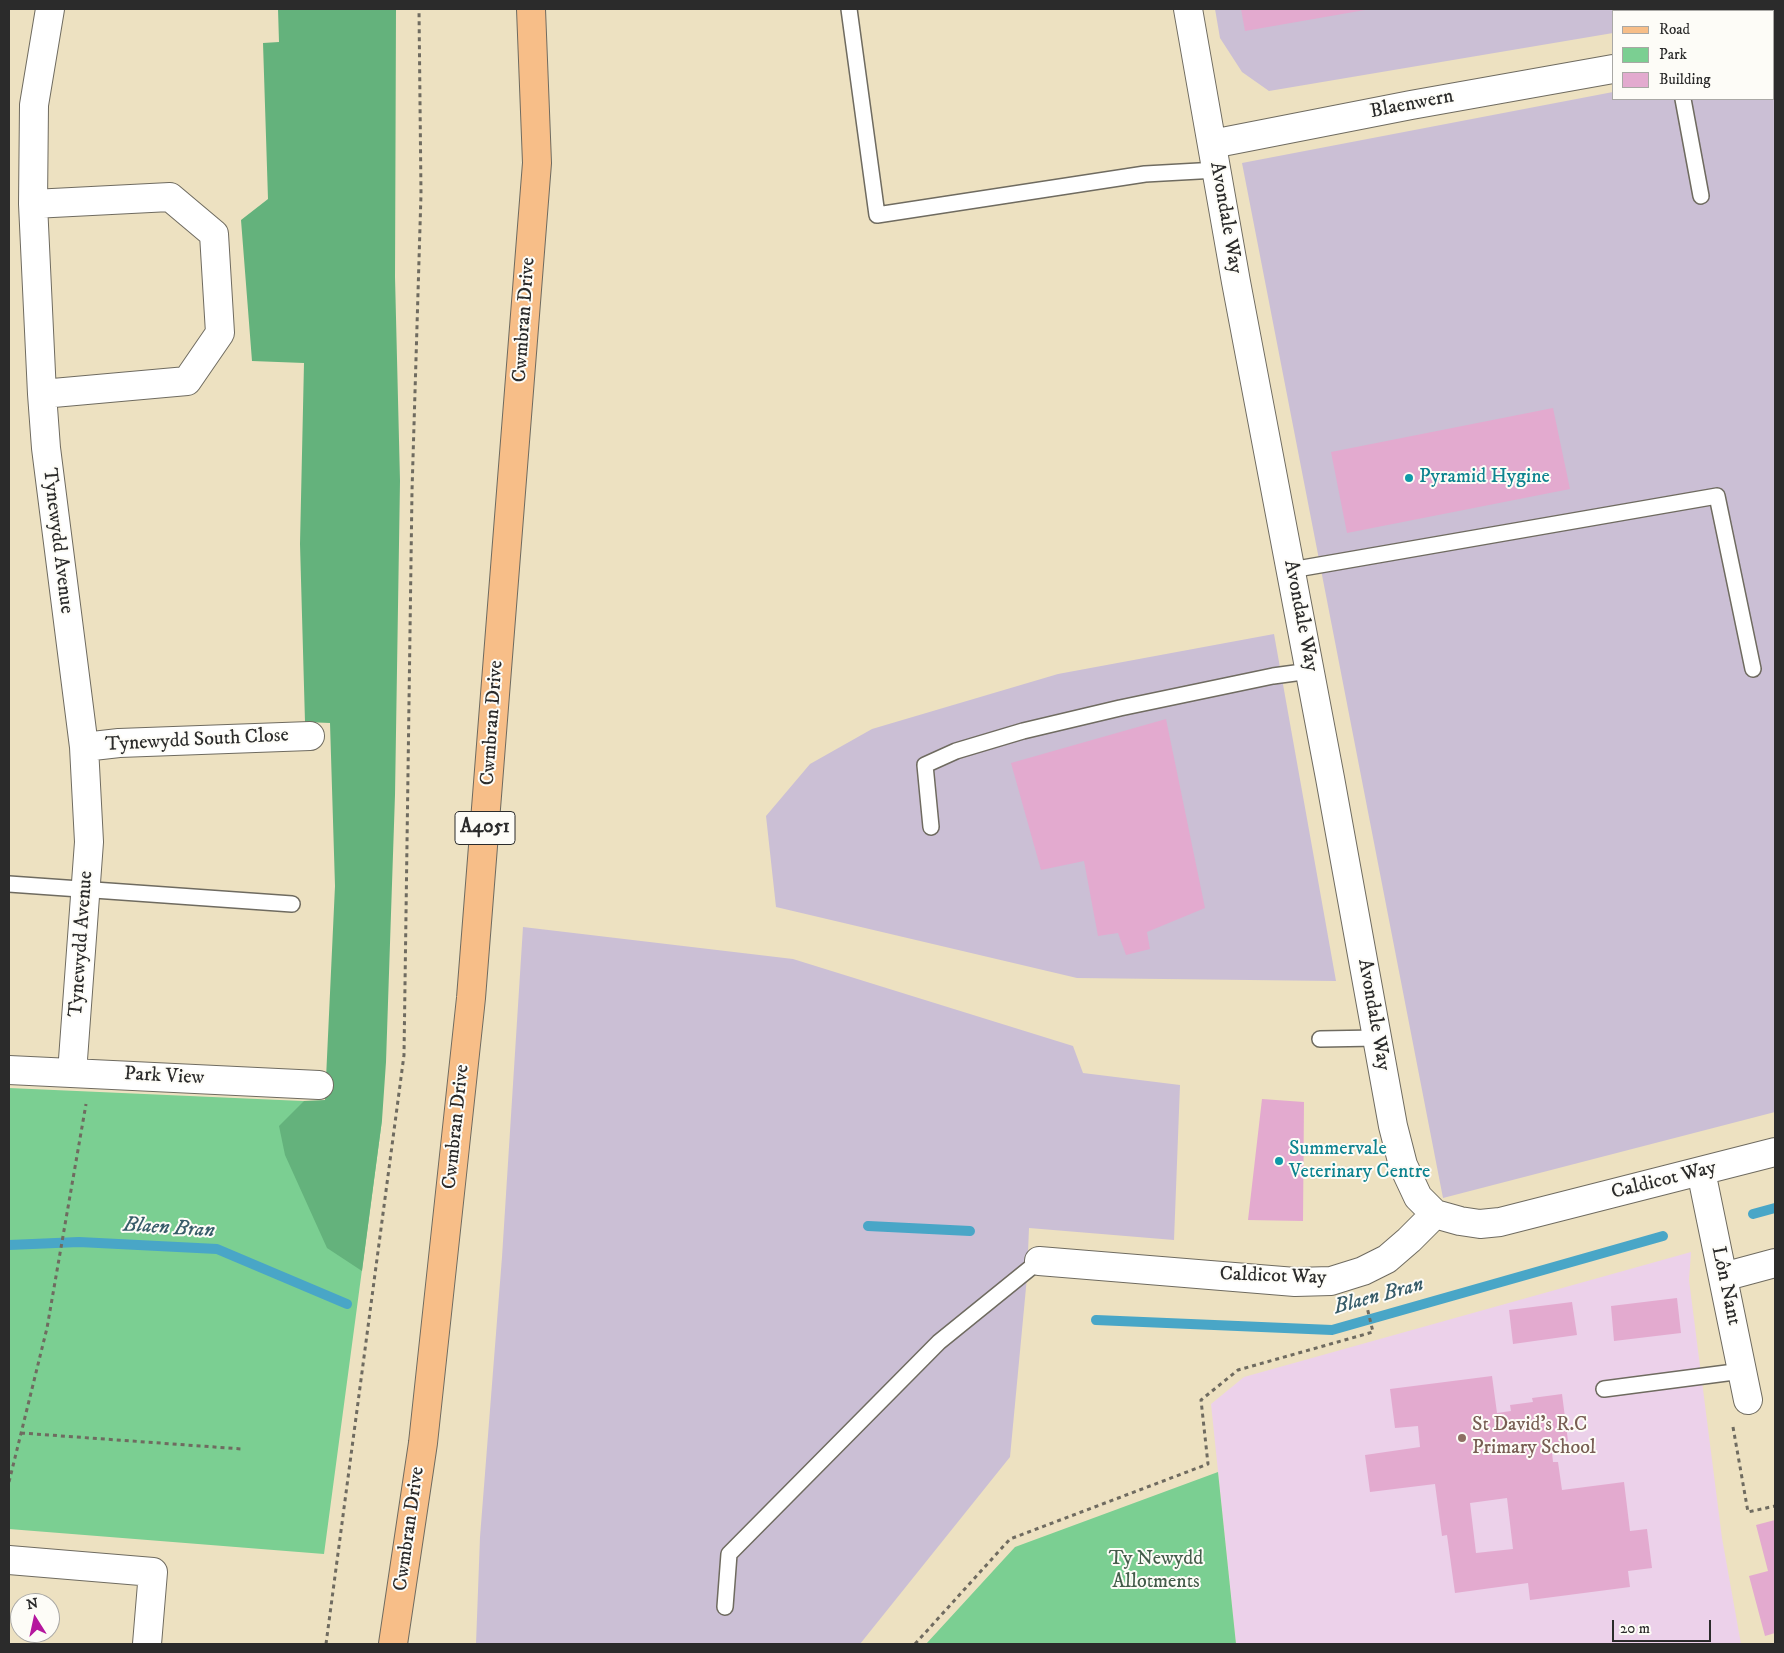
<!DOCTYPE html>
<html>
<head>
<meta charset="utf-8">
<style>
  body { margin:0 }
  #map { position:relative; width:1784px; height:1653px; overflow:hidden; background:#ede1c1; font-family:"IM FELL DW Pica",serif }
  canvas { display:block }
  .frame { position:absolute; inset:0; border:10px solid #2b2b2b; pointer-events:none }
  .legend { position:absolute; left:1612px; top:10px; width:162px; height:90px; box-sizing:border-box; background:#fdfcf7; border:1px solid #a9a8a5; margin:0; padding:6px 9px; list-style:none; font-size:15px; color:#2b2b2b }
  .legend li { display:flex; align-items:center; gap:10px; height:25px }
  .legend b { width:25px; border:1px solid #a9a8a5 }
  .north { position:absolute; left:10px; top:1593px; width:50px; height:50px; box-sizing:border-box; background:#fdfcf7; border:1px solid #a9a8a5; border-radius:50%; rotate:350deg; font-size:14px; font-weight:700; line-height:20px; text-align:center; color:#2b2b2b }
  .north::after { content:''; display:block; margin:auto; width:18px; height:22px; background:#b5179e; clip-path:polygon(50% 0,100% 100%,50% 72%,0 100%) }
  .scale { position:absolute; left:1612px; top:1620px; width:99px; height:22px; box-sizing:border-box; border:2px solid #2b2b2b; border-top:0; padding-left:6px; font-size:15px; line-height:18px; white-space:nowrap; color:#2b2b2b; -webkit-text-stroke:4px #fdfcf7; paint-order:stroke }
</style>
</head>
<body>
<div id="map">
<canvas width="1784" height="1653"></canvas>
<div class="frame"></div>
<ul class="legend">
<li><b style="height:6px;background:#f7be88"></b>Road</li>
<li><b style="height:14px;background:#7bcf92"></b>Park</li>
<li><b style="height:14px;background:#e3aacf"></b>Building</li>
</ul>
<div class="north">N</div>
<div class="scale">20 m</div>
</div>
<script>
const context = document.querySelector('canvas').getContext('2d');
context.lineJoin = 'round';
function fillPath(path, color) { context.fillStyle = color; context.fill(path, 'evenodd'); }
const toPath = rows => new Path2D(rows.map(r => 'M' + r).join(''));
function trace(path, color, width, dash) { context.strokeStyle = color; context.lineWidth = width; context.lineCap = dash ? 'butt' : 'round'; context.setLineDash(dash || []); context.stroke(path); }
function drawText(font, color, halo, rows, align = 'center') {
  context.font = font + ' "IM FELL DW Pica",serif'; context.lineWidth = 4; context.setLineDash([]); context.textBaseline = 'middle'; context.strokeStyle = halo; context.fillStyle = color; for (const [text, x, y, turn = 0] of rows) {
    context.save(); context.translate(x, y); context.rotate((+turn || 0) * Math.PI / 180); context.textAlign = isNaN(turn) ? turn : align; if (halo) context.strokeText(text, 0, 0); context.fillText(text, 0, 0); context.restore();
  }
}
const built = toPath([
  [1691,1252,1689,1280,1722,1538,1741,1644,1236,1644,1211,1404,1244,1377]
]);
const industrial = toPath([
  [1215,9,1756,9,1741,11,1613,11,1613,33,1269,91,1242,72,1220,38],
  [1775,61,1775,1112,1443,1198,1242,163,1613,92,1613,99,1773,99,1773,62],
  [1274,634,1336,981,1077,978,776,907,766,816,810,764,872,729,1058,674],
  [523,927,793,959,1073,1046,1083,1073,1180,1085,1174,1240,1029,1228,1027,1277,1010,1457,860,1644,476,1644,480,1537,502,1257]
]);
const green = toPath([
  [9,1088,325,1102,382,1120,324,1554,9,1529],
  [1218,1472,1236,1644,926,1644,1015,1547]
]);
const forest = toPath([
  [278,9,396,9,395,277,400,481,395,795,386,1062,382,1120,362,1271,327,1248,285,1155,279,1126,304,1101,325,1100,335,886,330,723,305,722,300,544,304,363,252,361,241,220,268,199,263,43,279,42]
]);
const stream = toPath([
  [1753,1214,1775,1208],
  [868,1226,970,1231],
  [9,1245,79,1242,217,1249,347,1304],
  [1096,1320,1332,1330,1663,1236]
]);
const building = toPath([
  [1241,9,1365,9,1365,10,1245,31],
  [1553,408,1570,489,1347,533,1331,452],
  [1166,719,1205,908,1147,932,1150,949,1126,955,1118,933,1098,936,1084,861,1041,870,1011,763],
  [1262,1099,1304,1102,1303,1221,1248,1220],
  [1677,1298,1681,1333,1614,1341,1611,1306],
  [1572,1302,1577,1335,1513,1344,1509,1310],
  [1492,1376,1497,1413,1511,1411,1510,1405,1533,1402,1532,1398,1562,1394,1568,1441,1551,1443,1553,1462,1558,1462,1562,1490,1624,1482,1630,1531,1647,1529,1652,1568,1628,1571,1630,1587,1530,1600,1528,1583,1455,1593,1447,1535,1442,1536,1435,1484,1370,1492,1365,1455,1420,1447,1418,1426,1395,1428,1390,1389],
  [1507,1498,1513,1549,1476,1553,1470,1503],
  [1775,1520,1775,1633,1765,1636,1749,1576,1768,1571,1756,1525]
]);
const path = toPath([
  [1733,1427,1748,1512,1775,1506],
  [21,1433,242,1449],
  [9,1482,47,1328,86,1104],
  [326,1644,404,1055,412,491,421,194,419,9],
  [915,1644,1010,1539,1208,1464,1201,1400,1238,1370,1373,1332,1366,1303]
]);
const lane = toPath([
  [849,9,877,215,1145,174,1217,170],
  [1683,99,1701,196],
  [1291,570,1717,496,1753,669],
  [931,827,925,765,956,751,1023,731,1120,708,1273,676,1310,671],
  [9,884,292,904],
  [1320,1039,1377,1038],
  [1604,1389,1742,1371],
  [725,1607,729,1554,939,1342,1039,1261]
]);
const street = toPath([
  [50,9,34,105,33,204,42,394,46,448,84,747,89,842,72,1073],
  [1188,9,1236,282,1330,778,1393,1126,1403,1165,1418,1197,1435,1214],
  [1773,38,1775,37],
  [1212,144,1411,105,1613,69],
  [33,204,170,197,214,234,220,333,187,381,42,394],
  [84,747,119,743,310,736],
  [9,1070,319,1085],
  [1701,1171,1748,1400],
  [1039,1261,1295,1282,1331,1281,1363,1271,1387,1259,1409,1240,1435,1214,1460,1221,1480,1224,1500,1222,1775,1152],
  [1723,1277,1775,1263],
  [9,1560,153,1572,147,1644]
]);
const primary = toPath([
  [393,1644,423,1443,471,998,537,163,531,9]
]);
const markers = [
  [1409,478,5,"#0f9aa8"],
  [1279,1161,5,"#0f9aa8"],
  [1462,1438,5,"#8d6e63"]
];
const shields = [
  [485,828,60]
];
const shieldNames = [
  ["A4051",485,828]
];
const streetNames = [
  ["Blaenwern",1412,105,-11],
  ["Avondale Way",1225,218,80],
  ["Cwmbran Drive",525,320,-86],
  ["Tynewydd Avenue",57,541,83],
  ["Avondale Way",1300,616,79],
  ["Cwmbran Drive",493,723,-86],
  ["Tynewydd South Close",197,741,-3],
  ["Tynewydd Avenue",82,944,-86],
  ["Avondale Way",1373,1015,80],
  ["Park View",164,1077,3],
  ["Cwmbran Drive",457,1127,-84],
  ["Caldicot Way",1664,1181,-14],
  ["Caldicot Way",1273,1277,2],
  ["Lôn Nant",1725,1286,78],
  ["Cwmbran Drive",410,1529,-82]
];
const cultureNames = [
  ["Pyramid Hygine",1419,478],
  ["Summervale",1289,1150],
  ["Veterinary Centre",1289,1173]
];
const educationNames = [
  ["St David's R.C",1472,1426],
  ["Primary School",1472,1449]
];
const parkNames = [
  ["Ty Newydd",1156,1560],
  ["Allotments",1156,1583]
];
const waterNames = [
  ["Blaen Bran",169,1229,4],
  ["Blaen Bran",1379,1297,-15]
];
fillPath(built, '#ecd1ea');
fillPath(industrial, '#cbbfd5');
fillPath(green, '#7bcf92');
fillPath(forest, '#64b27c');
trace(stream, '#49a6c7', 10);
fillPath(building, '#e3aacf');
trace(lane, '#6f6b60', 18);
trace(street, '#6f6b60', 30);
trace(primary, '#6f6b60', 30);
trace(path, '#6f6b60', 3, [4, 4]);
trace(lane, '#fff', 15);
trace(street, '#fff', 28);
trace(primary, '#f7be88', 28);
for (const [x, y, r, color] of markers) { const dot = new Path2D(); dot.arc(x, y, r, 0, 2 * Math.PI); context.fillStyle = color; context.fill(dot); trace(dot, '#fdfcf7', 2); }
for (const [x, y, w] of shields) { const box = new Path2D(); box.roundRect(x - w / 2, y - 16.5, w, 33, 4); context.fillStyle = '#fdfcf7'; context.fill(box); trace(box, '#2b2b2b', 1); }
drawText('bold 19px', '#2b2b2b', null, shieldNames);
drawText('20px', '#2b2b2b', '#fdfcf7', streetNames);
drawText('20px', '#0d838f', '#fdfcf7', cultureNames, 'left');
drawText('20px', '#785e54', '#fdfcf7', educationNames, 'left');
drawText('20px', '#435c4a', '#fdfcf7', parkNames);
drawText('italic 21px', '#375c69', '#fdfcf7', waterNames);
</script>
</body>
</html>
